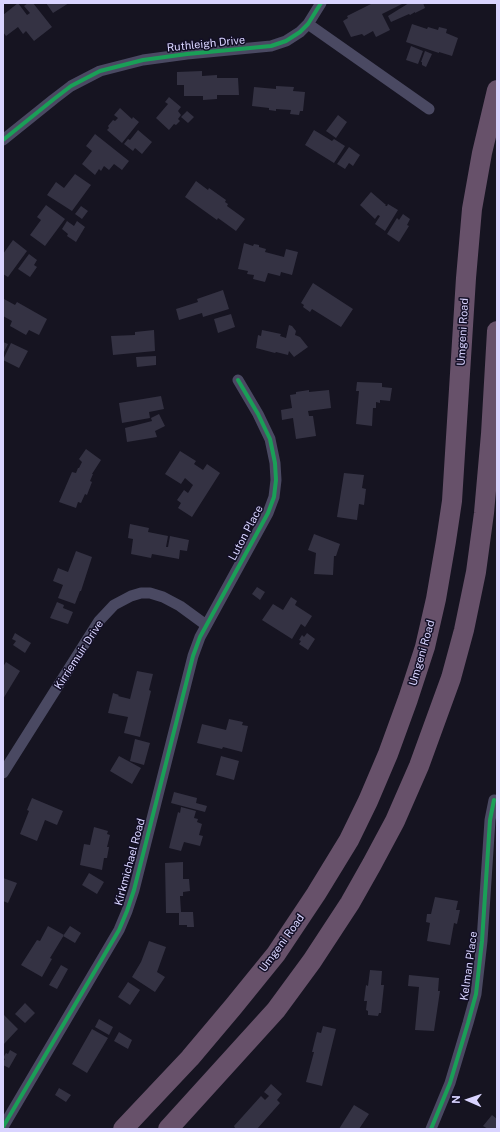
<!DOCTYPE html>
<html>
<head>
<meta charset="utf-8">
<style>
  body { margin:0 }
  #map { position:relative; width:500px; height:1132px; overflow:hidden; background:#161421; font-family:"Public Sans",sans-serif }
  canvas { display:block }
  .frame { position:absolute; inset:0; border:4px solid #d9d4ff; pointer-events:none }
  .north { position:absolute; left:448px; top:1080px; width:40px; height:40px; -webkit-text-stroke:3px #130f26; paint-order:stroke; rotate:272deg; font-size:11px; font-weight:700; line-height:16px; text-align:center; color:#d9d4ff }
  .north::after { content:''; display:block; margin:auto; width:14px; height:18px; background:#d9d4ff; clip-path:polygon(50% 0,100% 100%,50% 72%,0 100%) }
</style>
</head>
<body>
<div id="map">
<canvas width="500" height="1132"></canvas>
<div class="frame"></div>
<div class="north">N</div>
</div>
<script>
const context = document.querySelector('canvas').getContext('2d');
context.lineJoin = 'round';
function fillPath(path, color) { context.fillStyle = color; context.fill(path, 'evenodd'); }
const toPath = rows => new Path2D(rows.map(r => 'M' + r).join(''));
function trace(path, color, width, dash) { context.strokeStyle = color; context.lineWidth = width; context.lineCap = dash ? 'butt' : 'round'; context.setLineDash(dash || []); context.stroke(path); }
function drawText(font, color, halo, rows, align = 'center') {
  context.font = font + ' "Public Sans",sans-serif'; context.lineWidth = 3; context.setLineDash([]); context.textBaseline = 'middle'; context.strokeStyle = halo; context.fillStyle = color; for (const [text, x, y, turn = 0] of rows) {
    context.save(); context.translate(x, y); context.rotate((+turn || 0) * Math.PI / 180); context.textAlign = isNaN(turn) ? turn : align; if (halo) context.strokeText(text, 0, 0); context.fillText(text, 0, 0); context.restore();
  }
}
const building = toPath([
  [18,3,27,15,30,13,24,6,28,3,33,3,52,27,34,41,26,31,23,34,18,27,6,36,3,32,3,15],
  [46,3,69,3,53,13],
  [370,3,404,3,382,14,390,30,376,37,373,31,364,36,362,34,351,37,343,21,348,18,347,16,371,4],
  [409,3,423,3,425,8,415,13,415,12,410,15,409,14,391,22,388,16],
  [412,24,427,29,428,27,438,30,439,27,447,29,446,33,458,38,452,56,439,52,439,53,406,42],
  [411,46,423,51,418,64,406,60],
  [425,51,432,54,426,67,422,65,422,62,421,62],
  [202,71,202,76,217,75,217,78,238,78,239,95,217,95,217,99,203,100,203,96,184,96,184,85,177,85,177,72],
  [276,86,294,87,293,91,305,92,303,111,300,111,299,115,290,114,291,110,276,109,276,111,269,110,269,108,252,106,254,87,276,89],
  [169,97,181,107,178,111,181,115,178,119,180,121,176,125,174,124,169,130,156,118,168,104,165,102],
  [120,108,132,119,133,117,139,122,122,143,107,130,109,128,108,126,113,120,115,121,118,118,114,115],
  [187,111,194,117,188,123,181,117],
  [338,115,347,122,336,138,326,131],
  [138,130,152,142,142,154,135,148,133,151,124,144,128,139,130,140],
  [314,130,332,141,334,139,345,146,334,163,305,145],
  [95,134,129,161,122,170,114,164,109,170,104,166,101,171,99,169,95,175,82,164,92,151,86,146],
  [349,147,360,155,353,166,349,163,345,169,337,164],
  [75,174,91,185,72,211,47,195,56,182,64,188],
  [196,181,208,190,209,188,226,200,225,202,228,204,227,206,245,219,236,231,218,218,217,220,185,197],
  [371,192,386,205,385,206,387,206,388,204,398,210,385,231,375,224,380,216,378,215,375,219,360,205],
  [46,205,65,219,45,246,30,235,41,220,37,217],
  [81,206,88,211,82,219,75,214],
  [403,214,410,219,407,225,409,226,399,242,387,234,397,218,399,220],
  [67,221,74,226,77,221,85,227,76,242,67,236,68,234,62,229],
  [13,240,27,251,8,277,3,274,3,254],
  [244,243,253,246,254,244,259,245,259,247,266,249,265,252,284,257,286,249,298,252,292,275,281,272,280,276,268,273,265,282,253,279,254,275,247,274,248,271,238,269],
  [29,254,37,260,34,265,37,267,30,277,18,269],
  [313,283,353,309,341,327,312,309,310,312,303,307,304,305,301,303],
  [223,290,229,309,203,317,202,313,179,320,176,309,198,302,197,299],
  [4,299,15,305,17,302,47,319,39,335,29,330,26,335,10,326,12,321,3,316,3,302],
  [231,314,235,327,218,333,214,319],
  [289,325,292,326,296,331,295,335,300,337,308,347,294,357,289,351,288,355,276,352,275,353,256,348,258,335,261,336,262,330,281,334,280,336,286,338],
  [154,330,155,351,113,355,111,336,135,335,135,332],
  [3,342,8,344,3,354],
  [11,343,28,351,19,368,3,360],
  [156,356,156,365,137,367,136,357],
  [357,382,382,383,382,387,392,388,390,401,380,400,380,403,376,402,376,408,373,408,372,426,356,424,359,391,356,391],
  [309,390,309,392,329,390,331,408,308,411,309,416,313,416,316,436,296,439,293,418,282,420,281,410,292,408,290,395,296,394,296,392],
  [161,396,164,409,149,412,150,418,122,423,119,403],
  [159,414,165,426,155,431,157,437,127,442,125,428,152,421,151,418],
  [86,449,101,460,92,474,93,474,90,481,92,482,87,495,85,494,81,503,78,502,76,508,59,502,72,472,76,473,78,468,79,468,82,462,79,459],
  [180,451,196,461,194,464,203,470,207,464,220,473,192,517,178,508,181,503,177,500,184,490,188,493,193,485,185,478,181,484,165,474],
  [344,473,364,475,362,488,366,489,364,505,359,504,357,520,337,517],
  [130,524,149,528,148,532,168,536,166,547,168,547,170,536,189,540,187,551,180,550,179,559,152,554,151,558,131,554,133,539,128,538],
  [314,534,340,544,336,556,334,556,333,575,314,574,316,553,308,550],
  [76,551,92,557,81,591,80,591,75,604,58,598,63,585,53,581,58,568,68,572],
  [257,587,265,592,260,600,252,594],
  [291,597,297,601,295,605,312,616,305,627,301,624,292,639,262,620,273,604,283,610],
  [57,602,64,605,63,608,73,612,68,624,50,618],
  [15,633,31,643,25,653,13,645,16,641,12,639],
  [307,633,315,639,308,650,299,644,301,641,299,640,302,635,304,637],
  [6,662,20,671,3,699,3,667],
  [137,671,153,674,149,690,151,691,140,737,124,733,128,717,108,713,113,693,119,695,118,696,130,699],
  [229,719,243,722,242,725,248,726,242,752,223,747,222,749,197,743,202,724,226,730],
  [135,739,150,743,144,765,130,761],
  [119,756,141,768,132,784,110,771],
  [221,756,239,761,234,780,216,775],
  [174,792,197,798,196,803,207,806,205,812,171,803],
  [32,798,63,811,57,825,45,820,37,841,20,834,29,811,27,810],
  [181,807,196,811,194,818,198,819,197,822,202,824,199,835,203,836,200,846,184,842,181,851,169,848,178,812,180,813],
  [94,827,108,831,107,834,110,835,107,847,109,847,107,858,104,858,102,870,80,865,84,844,90,845],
  [183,862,183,879,189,879,190,891,183,892,183,896,180,896,181,912,193,912,194,927,187,927,187,925,179,925,179,913,166,913,165,863],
  [89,873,104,882,97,894,82,885],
  [3,878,17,883,8,903,3,901],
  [435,897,458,901,456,910,460,910,457,924,454,923,450,945,427,941,430,923,426,922,427,914,431,914],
  [48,926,64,935,50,958,52,959,42,977,21,965,37,940,40,941],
  [70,926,81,933,75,943,63,936],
  [149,941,166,947,157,972,165,977,155,992,132,977,141,962],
  [61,965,68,969,57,989,49,985],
  [370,970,382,971,381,985,384,985,381,1013,379,1013,378,1016,368,1015,368,1011,366,1010,367,1001,364,1001,366,985,368,986],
  [409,975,439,978,438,991,440,991,434,1031,415,1030,419,987,408,986],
  [128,982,140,990,130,1005,118,997],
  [25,1003,35,1013,25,1023,15,1014],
  [4,1015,18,1029,3,1045,3,1016],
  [99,1019,113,1027,109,1035,95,1027],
  [323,1026,336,1029,322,1086,306,1082,314,1052,312,1052,317,1032,321,1033],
  [92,1029,108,1038,87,1073,72,1064],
  [119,1032,132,1040,128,1049,114,1041],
  [10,1050,17,1054,9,1068,3,1065,3,1062,5,1059,3,1058,6,1053,8,1054],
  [271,1084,282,1094,277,1100,280,1103,257,1129,234,1129,235,1128,234,1126,261,1096,265,1100,269,1096,264,1092],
  [59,1088,71,1095,66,1102,55,1095],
  [354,1105,369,1114,359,1129,339,1129],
  [492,1115,497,1119,497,1129,488,1129,483,1126]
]);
const minor = toPath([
  [308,24,429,109],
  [3,140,54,99,71,86,100,71,143,60,187,54,271,46,286,41,300,32,308,24,321,3],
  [3,773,99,621,114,605,131,596,141,593,150,593,163,597,180,606,206,625],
  [3,1127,119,930,127,911,134,890,193,656,200,637,268,513,274,497,276,480,275,463,270,439,258,414,238,380],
  [431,1129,450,1083,468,1023,476,994,482,941,490,820,494,800]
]);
const motorway = toPath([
  [123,1129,190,1058,233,1007,276,954,316,894,349,840,368,801,388,754,408,699,425,647,436,599,446,541,452,501,466,278,472,209,482,153,497,90],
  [168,1129,276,1010,312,961,350,903,372,864,395,821,419,766,451,678,464,630,476,572,484,513,491,434,497,331]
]);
const cycleway = toPath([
  [3,140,54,99,71,86,100,71,143,60,187,54,271,46,286,41,300,32,308,24,321,3],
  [3,1127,119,930,127,911,134,890,193,656,200,637,268,513,274,497,276,480,275,463,270,439,258,414,238,380],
  [431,1129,450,1083,468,1023,476,994,482,941,490,820,494,800]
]);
const streetNames = [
  ["Ruthleigh Drive",206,44,-6],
  ["Umgeni Road",463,332,-87],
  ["Luton Place",246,533,-62],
  ["Umgeni Road",422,653,-74],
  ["Kirriemuir Drive",79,655,-57],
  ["Kirkmichael Road",130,862,-75],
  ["Umgeni Road",282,943,-54],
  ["Kelman Place",469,966,-82]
];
fillPath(building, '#343243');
trace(minor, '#4a4962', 11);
trace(motorway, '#67516a', 20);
trace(cycleway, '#1a9f57', 4);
drawText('11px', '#d9d4ff', '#130f26', streetNames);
</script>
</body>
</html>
